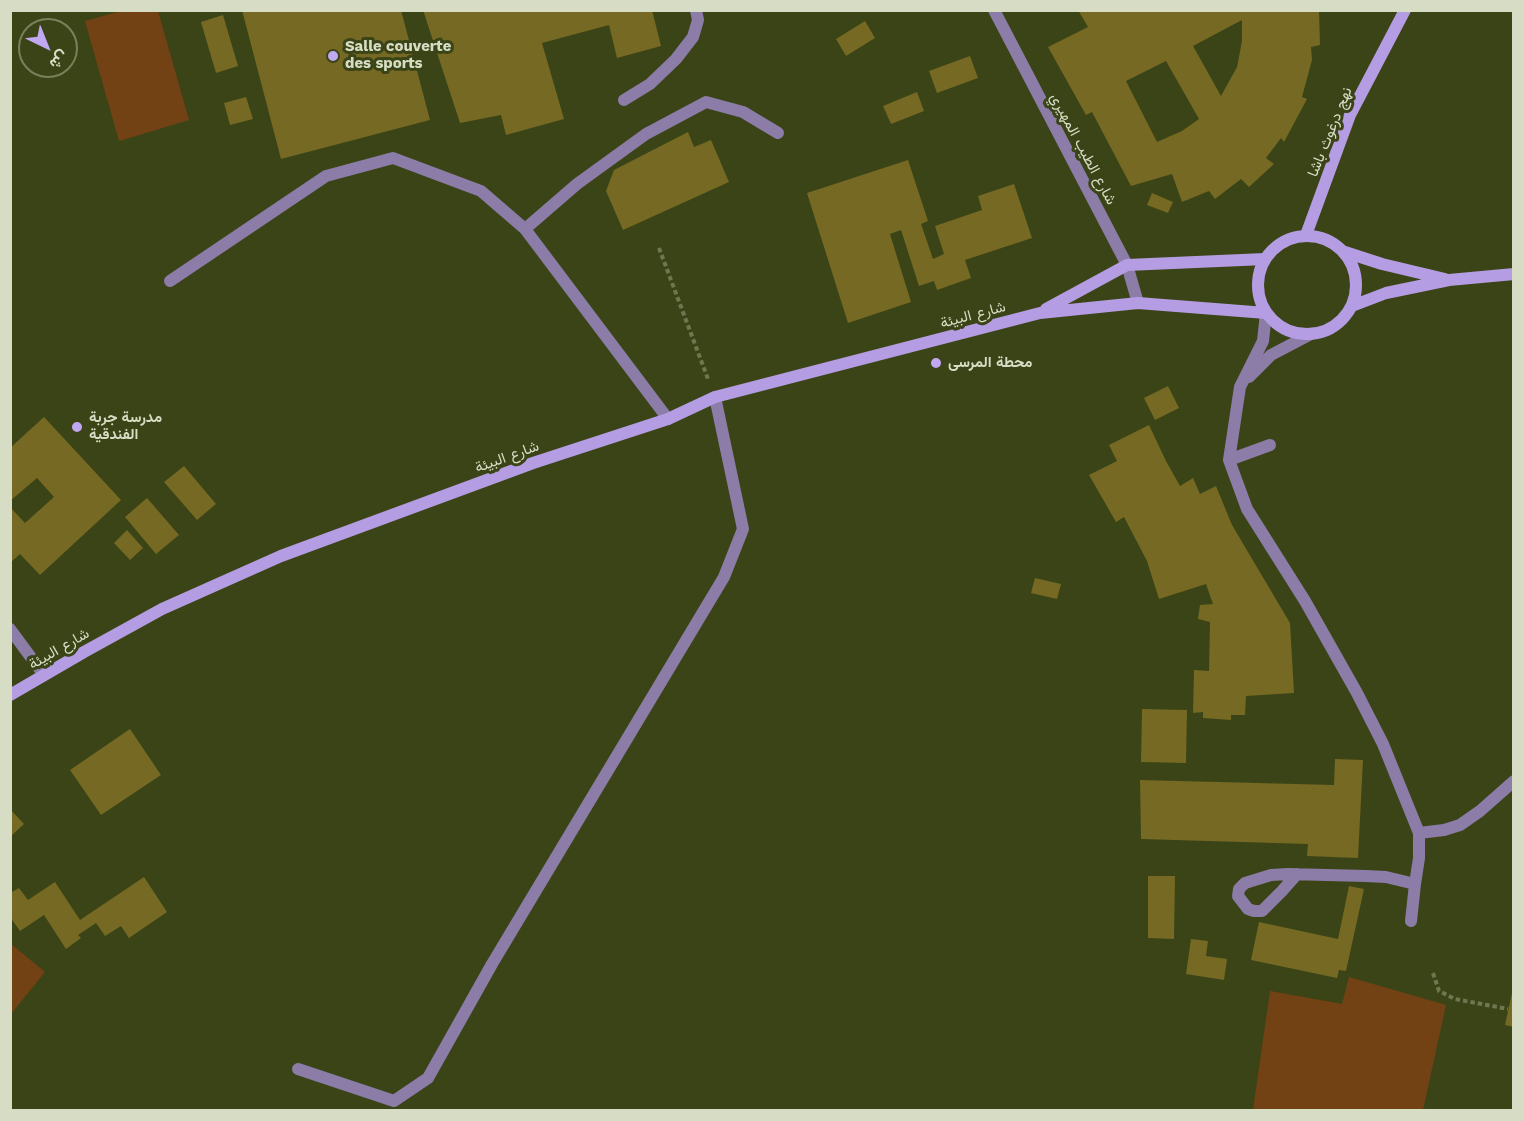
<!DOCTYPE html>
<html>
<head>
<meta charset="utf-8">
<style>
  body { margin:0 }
  #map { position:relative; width:1524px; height:1121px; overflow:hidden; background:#3b4417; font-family:"Work Sans",Vazirmatn,sans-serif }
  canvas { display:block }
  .frame { position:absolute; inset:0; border:12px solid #d6ddc4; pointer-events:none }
  .north { position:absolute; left:18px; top:18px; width:60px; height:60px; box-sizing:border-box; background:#3b4417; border:2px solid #79815c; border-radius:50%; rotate:137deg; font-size:16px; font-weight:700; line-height:24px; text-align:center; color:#d6ddc4 }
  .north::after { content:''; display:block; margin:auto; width:21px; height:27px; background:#c1a8f3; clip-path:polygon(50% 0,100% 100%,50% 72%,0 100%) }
</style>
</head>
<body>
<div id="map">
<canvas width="1524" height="1121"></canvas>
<div class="frame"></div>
<div class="north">ش</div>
</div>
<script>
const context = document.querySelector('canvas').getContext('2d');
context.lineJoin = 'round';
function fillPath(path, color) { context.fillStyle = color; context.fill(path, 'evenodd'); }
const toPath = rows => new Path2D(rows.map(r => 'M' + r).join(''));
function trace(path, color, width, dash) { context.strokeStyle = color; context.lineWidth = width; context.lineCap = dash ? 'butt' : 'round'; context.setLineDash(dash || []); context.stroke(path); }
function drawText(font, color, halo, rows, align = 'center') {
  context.font = font + ' "Work Sans",Vazirmatn,sans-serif'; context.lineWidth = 6; context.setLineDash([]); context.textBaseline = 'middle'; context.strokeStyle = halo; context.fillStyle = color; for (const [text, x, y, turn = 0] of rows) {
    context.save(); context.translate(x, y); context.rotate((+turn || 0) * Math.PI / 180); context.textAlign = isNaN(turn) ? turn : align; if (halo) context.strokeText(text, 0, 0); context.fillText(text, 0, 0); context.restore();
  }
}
const green = toPath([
  [121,11,158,11,189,120,119,141,85,21],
  [11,944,45,972,11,1014],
  [1349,977,1446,1005,1423,1110,1253,1110,1270,991,1342,1004]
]);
const building = toPath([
  [242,10,401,10,430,120,281,159],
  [423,10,534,10,534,12,539,10,652,10,661,46,617,58,609,25,542,43,564,119,506,135,501,115,460,123],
  [1078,10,1319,10,1320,45,1311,47,1312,60,1302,97,1307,99,1284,142,1281,138,1266,158,1274,164,1249,187,1241,179,1215,199,1209,191,1182,202,1172,174,1131,186,1092,112,1086,115,1048,47,1088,27],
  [1242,20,1242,41,1237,67,1221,96,1193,46],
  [1166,61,1199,119,1182,131,1157,142,1126,81],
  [223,15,238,66,216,73,201,22],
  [865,21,875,38,846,56,836,39],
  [970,56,978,78,937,93,929,71],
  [917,92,924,111,891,124,883,106],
  [246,97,253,119,230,125,224,103],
  [688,132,694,147,711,140,729,182,623,230,606,191,614,170],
  [908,160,928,221,921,224,933,259,944,254,935,226,982,210,978,196,1014,184,1032,238,965,260,971,278,937,290,934,281,919,286,901,230,890,234,911,302,848,323,807,193],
  [1152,193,1173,202,1168,213,1147,205],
  [1168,386,1179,408,1155,420,1144,398],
  [44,417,121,500,40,575,20,554,10,563,10,507,25,523,54,497,37,478,10,501,10,448],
  [1149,425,1166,461,1180,486,1193,478,1200,494,1216,486,1232,525,1290,623,1294,693,1246,696,1245,715,1231,715,1231,720,1203,718,1203,712,1193,713,1194,670,1209,671,1210,622,1198,619,1200,605,1213,604,1206,584,1159,599,1147,561,1124,517,1116,522,1089,475,1117,461,1109,445],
  [184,466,216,504,197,520,164,482],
  [147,498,179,535,156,554,125,517],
  [127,530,143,548,130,560,114,543],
  [1035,578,1061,584,1057,599,1031,593],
  [1142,709,1187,710,1186,763,1141,762],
  [130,729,161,775,101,815,70,770],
  [1335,759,1363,760,1358,858,1307,856,1308,844,1141,839,1140,780,1334,785],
  [10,809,24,824,10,837],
  [1148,876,1175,876,1174,939,1148,938],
  [144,877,167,912,129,938,121,926,105,936,96,923,78,935,81,938,66,949,44,915,20,931,10,917,10,893,19,888,28,900,55,882,80,920],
  [1349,886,1364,889,1346,971,1339,970,1337,978,1251,960,1259,922,1338,939],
  [1191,939,1208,941,1206,956,1227,959,1224,980,1186,974],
  [1512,993,1514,993,1514,1027,1505,1025]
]);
const path = toPath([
  [659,248,708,379],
  [1433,973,1439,991,1455,999,1508,1009]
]);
const service = toPath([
  [624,100,650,84,676,59,693,37,698,20,696,10],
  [525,229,577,184,646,134,706,102,743,112,778,133],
  [170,281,326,176,393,158,481,191,525,229,668,419],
  [1266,313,1263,341,1240,387,1229,460,1247,509,1305,601,1357,693,1383,744,1419,833,1444,830,1460,825,1480,811,1514,781],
  [1249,377,1271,355,1311,334],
  [1229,460,1270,445],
  [10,629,44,675],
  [1297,874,1282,891,1262,911,1254,911,1248,909,1238,896,1239,889,1245,883,1271,875,1288,874,1366,876,1386,877,1415,884,1419,858,1419,833],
  [1411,921,1415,884],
  [298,1069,394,1101,428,1078,492,964,724,577,743,529,715,397]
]);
const tertiary = toPath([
  [994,10,1127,265,1138,303]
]);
const secondary = toPath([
  [1306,235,1350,115,1405,10],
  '1258 285a49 49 0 1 1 98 0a49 49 0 1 1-98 0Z',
  [1345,252,1382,264,1445,279],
  [1352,306,1386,293,1449,280,1514,274],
  [1046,309,1127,265,1265,259],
  [10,695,84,652,162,609,281,556,533,463,668,419,715,397,1040,313,1138,303,1266,313]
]);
const markers = [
  [333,56,6,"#c1a8f3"],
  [936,363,6,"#c1a8f3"],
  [77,427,6,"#c1a8f3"]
];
const poiNames = [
  ["Salle couverte",345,47],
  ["des sports",345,64],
  ["محطة المرسى",948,363],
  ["مدرسة جربة",89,418],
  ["الفندقية",89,435]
];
const streetNames = [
  ["نهج درغوث باشا",1330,132,-68],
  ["شارع الطيب المهيري",1083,149,62],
  ["شارع البيئة",973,315,-15],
  ["شارع البيئة",507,457,-20],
  ["شارع البيئة",59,649,-30]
];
fillPath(green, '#734214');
fillPath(building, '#756923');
trace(path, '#6e7750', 4, [4.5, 3]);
trace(service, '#8b7ca8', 12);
trace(tertiary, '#8b7ca8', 12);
trace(secondary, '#b59de3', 12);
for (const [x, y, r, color] of markers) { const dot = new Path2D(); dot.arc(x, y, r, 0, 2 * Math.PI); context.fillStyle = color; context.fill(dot); trace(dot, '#3b4417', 2); }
drawText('bold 15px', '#d6ddc4', '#3b4417', poiNames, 'left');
drawText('15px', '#d6ddc4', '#3b4417', streetNames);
</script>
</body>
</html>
